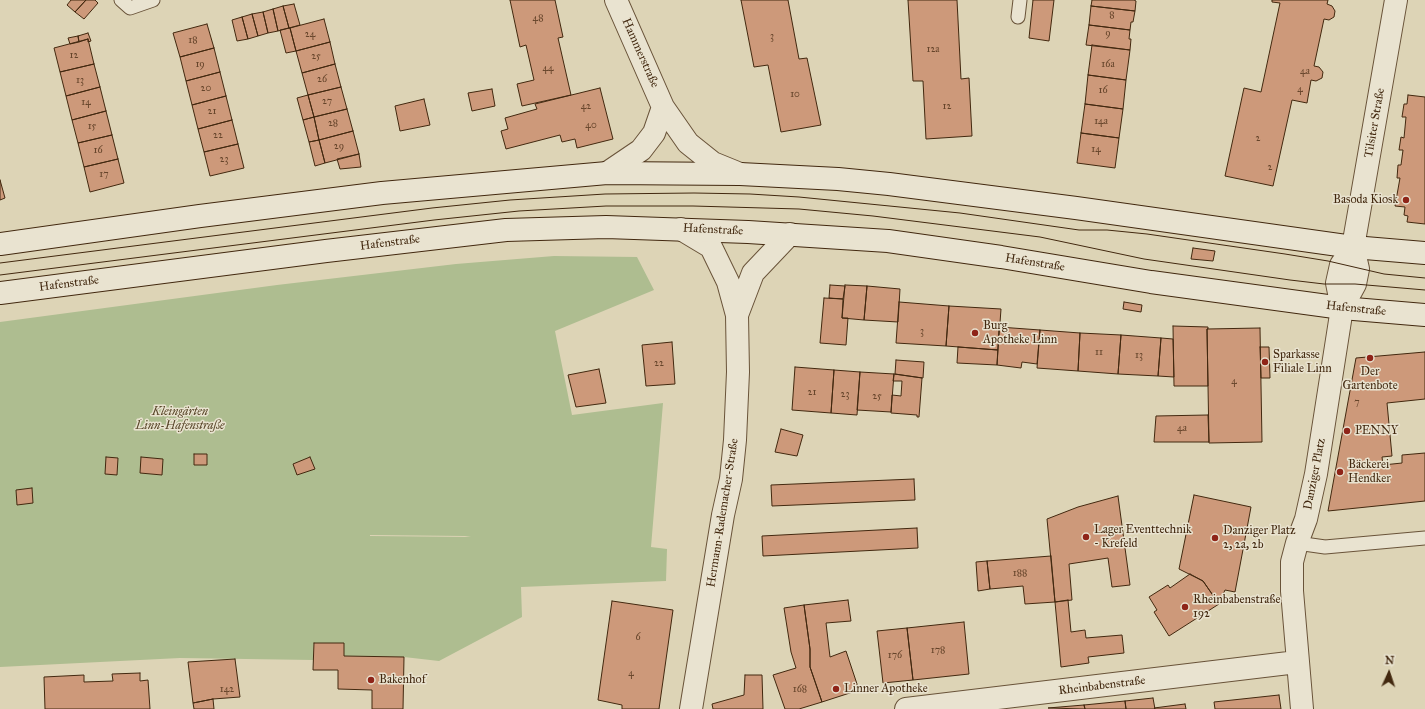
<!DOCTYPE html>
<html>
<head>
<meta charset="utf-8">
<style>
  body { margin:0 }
  #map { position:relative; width:1425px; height:709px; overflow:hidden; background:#ddd4b6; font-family:"IM FELL Great Primer",serif }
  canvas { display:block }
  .north { position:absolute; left:1369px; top:653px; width:40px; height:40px; -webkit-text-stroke:3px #e9e3d0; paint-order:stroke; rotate:3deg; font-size:11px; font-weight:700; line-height:16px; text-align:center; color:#42280f }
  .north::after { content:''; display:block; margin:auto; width:14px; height:18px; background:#42280f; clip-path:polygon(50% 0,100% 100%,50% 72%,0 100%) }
</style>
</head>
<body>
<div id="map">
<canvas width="1425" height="709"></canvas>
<div class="north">N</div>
</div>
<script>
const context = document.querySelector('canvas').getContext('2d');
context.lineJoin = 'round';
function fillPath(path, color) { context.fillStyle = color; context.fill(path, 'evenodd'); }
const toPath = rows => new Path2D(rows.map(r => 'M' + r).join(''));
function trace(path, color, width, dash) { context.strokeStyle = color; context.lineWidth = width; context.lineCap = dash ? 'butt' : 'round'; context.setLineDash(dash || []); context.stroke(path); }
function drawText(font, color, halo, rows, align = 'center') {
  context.font = font + ' "IM FELL Great Primer",serif'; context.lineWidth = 3; context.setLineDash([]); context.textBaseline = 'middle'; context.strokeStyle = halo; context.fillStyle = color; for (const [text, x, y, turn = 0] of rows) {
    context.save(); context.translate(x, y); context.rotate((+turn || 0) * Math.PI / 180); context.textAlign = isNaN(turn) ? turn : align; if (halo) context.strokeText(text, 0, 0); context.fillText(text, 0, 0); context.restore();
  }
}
const green = toPath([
  [554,256,637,257,654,290,555,331,572,415,663,403,651,547,667,549,666,581,521,587,522,617,439,661,404,657,344,656,344,643,314,643,313,660,180,658,0,667,0,322,277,285,456,264],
  [370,535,465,536,471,537,370,536]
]);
const building = toPath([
  [71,0,86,0,75,12,67,5,71,0],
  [86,0,95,0,98,3,84,19,75,12,86,0],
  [510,0,555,0,563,37,558,38,571,95,522,106,517,84,534,80,526,45,520,47,510,0],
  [741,0,788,0,799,59,807,58,821,125,781,132,768,65,754,67,741,0],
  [908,0,957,0,961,79,969,78,972,136,926,139,923,81,913,81,908,0],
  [1033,0,1054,0,1049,41,1029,38,1033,0],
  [1092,0,1134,0,1136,1,1135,11,1091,6,1092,0],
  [1272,0,1328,0,1327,4,1332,6,1335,11,1334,17,1329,20,1324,19,1314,66,1319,67,1323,72,1322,78,1316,81,1311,80,1307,103,1292,100,1273,186,1225,176,1244,88,1261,92,1280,3,1272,2,1272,0],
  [294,4,300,25,289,28,283,6,294,4],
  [283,6,289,28,278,31,273,9,283,6],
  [1091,6,1135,11,1133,22,1131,22,1130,30,1089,25,1091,6],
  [273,9,278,31,268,33,263,12,273,9],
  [263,12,268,33,258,36,252,14,263,12],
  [252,14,258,36,248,39,242,17,252,14],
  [242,17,248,39,237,41,232,20,242,17],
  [324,19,330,42,296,51,290,28,324,19],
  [207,24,214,48,180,57,173,33,207,24],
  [1089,25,1130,30,1129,39,1131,39,1130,50,1086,45,1089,25],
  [289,28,290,28,296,51,286,53,280,30,289,28],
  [88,33,91,41,88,42,88,39,79,42,78,36,88,33],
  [78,36,79,42,70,44,68,38,78,36],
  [88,39,94,64,60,72,54,48,88,39],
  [330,42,335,64,302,73,296,51,330,42],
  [1092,45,1130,50,1126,80,1088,75,1092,45],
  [214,48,220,72,186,81,180,57,214,48],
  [94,64,100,87,66,96,60,72,94,64],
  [335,64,341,87,308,95,302,73,335,64],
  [220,72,226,96,192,105,186,81,220,72],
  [1088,75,1126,80,1123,109,1085,104,1088,75],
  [100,87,106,111,72,120,66,96,100,87],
  [341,87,347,109,314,117,308,95,341,87],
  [600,88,613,139,577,148,575,139,562,142,560,135,506,149,501,131,508,129,505,118,537,109,535,104,600,88],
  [492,89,495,106,472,111,468,93,492,89],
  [308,95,314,117,303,120,297,98,308,95],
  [1408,95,1425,97,1425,224,1407,222,1408,216,1404,215,1405,207,1395,206,1400,178,1397,178,1398,165,1401,165,1403,150,1399,150,1401,137,1404,138,1406,117,1402,117,1404,104,1407,104,1408,95],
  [226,96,232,120,198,129,192,105,226,96],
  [424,99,430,125,400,131,395,106,424,99],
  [1085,104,1123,109,1119,138,1081,133,1085,104],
  [347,109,353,131,319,140,314,117,347,109],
  [106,111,112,135,78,143,72,120,106,111],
  [314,117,319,140,309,142,303,120,314,117],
  [232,120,238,144,204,152,198,129,232,120],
  [353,131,359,154,325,163,319,140,353,131],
  [1081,133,1119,138,1115,168,1077,163,1081,133],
  [112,135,118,159,84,167,78,143,112,135],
  [319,140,325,163,315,166,309,142,319,140],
  [238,144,244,168,210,176,204,152,238,144],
  [359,154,361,167,340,169,337,159,359,154],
  [118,159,124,183,90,192,84,167,118,159],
  [0,180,5,198,0,200,0,180],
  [1193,248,1215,251,1213,261,1191,259,1193,248],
  [830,285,845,286,843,299,829,298,830,285],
  [845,285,867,286,864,320,842,318,845,285],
  [867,286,900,289,898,322,864,320,867,286],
  [824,298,843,299,842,318,848,318,846,345,820,343,824,298],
  [899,302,949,306,946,346,896,343,899,302],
  [1124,302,1142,305,1141,312,1123,309,1124,302],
  [949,306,1001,309,998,350,946,346,949,306],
  [1173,326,1208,327,1208,329,1207,329,1208,386,1174,386,1173,326],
  [999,327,1040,330,1037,364,1022,362,1021,368,997,365,999,327],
  [1260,328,1262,442,1209,443,1207,329,1260,328],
  [1040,330,1080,333,1078,371,1037,368,1040,330],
  [1080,333,1121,335,1118,374,1078,371,1080,333],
  [1121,335,1161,338,1158,376,1118,374,1121,335],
  [1161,338,1173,339,1174,377,1158,376,1161,338],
  [672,342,675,384,646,386,642,345,672,342],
  [958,347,998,350,997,365,957,363,958,347],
  [1260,347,1269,347,1270,378,1261,378,1260,347],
  [1425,352,1425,399,1387,403,1392,456,1382,457,1383,465,1402,463,1402,455,1425,453,1425,501,1328,511,1356,358,1425,352],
  [896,360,924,362,923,378,895,374,896,360],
  [795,367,834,370,831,413,792,410,795,367],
  [599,369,606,403,576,407,568,375,599,369],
  [834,370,860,372,857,415,831,413,834,370],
  [860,372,894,374,891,412,857,410,860,372],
  [894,374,922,378,919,417,917,417,917,415,891,413,892,395,901,396,902,381,893,381,894,374],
  [1208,415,1209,442,1154,442,1156,416,1208,415],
  [781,429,803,435,797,456,775,452,781,429],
  [194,454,207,454,207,465,194,465,194,454],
  [106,457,118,458,117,475,105,474,106,457],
  [141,457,163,459,162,475,140,473,141,457],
  [310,457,315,469,297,475,293,464,310,457],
  [914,479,915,500,772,506,771,485,914,479],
  [32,488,33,503,17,505,16,490,32,488],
  [1194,495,1251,507,1235,592,1225,590,1219,604,1203,581,1179,569,1194,495],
  [1118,496,1130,585,1112,587,1108,558,1069,564,1072,600,1055,602,1047,519,1078,507,1118,496],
  [917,528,918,548,763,556,762,536,917,528],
  [1051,556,1055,602,1025,604,1023,586,990,589,987,561,1051,556],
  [987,561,990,589,978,591,976,562,987,561],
  [1190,574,1203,581,1219,604,1169,636,1154,612,1157,610,1149,597,1168,585,1170,588,1190,574],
  [848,600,851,621,826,623,830,657,846,651,859,690,822,702,810,667,810,649,804,605,848,600],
  [1068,600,1071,632,1085,630,1086,638,1122,635,1124,653,1088,657,1089,663,1061,667,1055,602,1068,600],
  [612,601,673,610,659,709,622,709,622,705,598,700,612,601],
  [804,605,810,649,810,667,822,702,799,709,785,709,773,675,796,668,791,652,784,608,804,605],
  [964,622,969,674,913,680,907,628,964,622],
  [907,628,913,680,883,683,877,631,907,628],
  [314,643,344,643,344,656,404,657,403,709,372,709,372,690,338,689,338,670,313,670,314,643],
  [235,659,240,697,213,699,193,703,188,662,235,659],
  [140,673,140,681,148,680,150,709,45,709,44,677,84,675,84,682,113,681,112,674,140,673],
  [745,675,762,675,763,709,713,709,712,704,744,695,745,675],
  [1279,695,1281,709,1215,709,1214,702,1279,695],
  [1153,698,1155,709,1126,709,1125,701,1153,698],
  [213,699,214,709,194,709,193,703,213,699],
  [1125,701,1126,709,1085,709,1084,705,1125,701],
  [1185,704,1186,709,1155,709,1154,708,1185,704],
  [1084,705,1085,709,1048,708,1084,705]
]);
const service = toPath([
  [121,0,130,8,153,0],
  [1018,17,1020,0],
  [1297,543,1325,547,1425,538]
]);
const minor = toPath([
  [616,0,663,107,688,143,713,163,740,174],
  [607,173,641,150,654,133,663,107],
  [681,229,711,247,728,282,737,315,738,372,735,440,731,479,723,515,691,709],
  [1342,308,1337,283,1341,265,1353,247,1396,0],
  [737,315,753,273,790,234],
  [906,709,1297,662],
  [1302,709,1292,591,1292,562,1297,543,1306,519,1316,474,1342,308,1355,284,1358,269,1353,247]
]);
const secondary = toPath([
  [0,244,200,216,382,193,607,173,740,174,838,179,889,184,1076,208,1353,247,1425,253],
  [0,293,326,251,506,230,606,227,748,232,888,241,1001,257,1151,282,1342,308,1425,315]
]);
const tram = toPath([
  [0,263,432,208,510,200,605,194,694,193,750,194,799,197,960,213,1079,230,1107,230,1147,234,1285,254,1328,261,1384,274,1425,278],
  [0,275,434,220,519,211,606,206,693,206,799,209,873,216,1040,237,1144,259,1290,280,1324,284,1355,284,1425,290]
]);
const markers = [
  [1406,200,4,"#8f2418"],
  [975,333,4,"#8f2418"],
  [1370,358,4,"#8f2418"],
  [1265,362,4,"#8f2418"],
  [1347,431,4,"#8f2418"],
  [1340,472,4,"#8f2418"],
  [1086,537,4,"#8f2418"],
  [1215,538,4,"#8f2418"],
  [1185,607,4,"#8f2418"],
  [371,680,4,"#8f2418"],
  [836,689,4,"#8f2418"]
];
const numberNames = [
  ["8",1112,16],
  ["48",538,19],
  ["9",1108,34],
  ["24",310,35],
  ["3",772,37],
  ["18",193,41],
  ["12a",933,50],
  ["12",74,56],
  ["25",316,57],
  ["19",200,65],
  ["16a",1108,65],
  ["44",548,69],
  ["4a",1305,72],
  ["26",322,80],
  ["13",80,81],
  ["20",206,89],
  ["4",1300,90],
  ["16",1103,91],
  ["10",795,95],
  ["27",327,102],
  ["14",86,103],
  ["42",586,107],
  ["12",947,107],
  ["21",212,112],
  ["14a",1101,122],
  ["28",333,124],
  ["40",591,126],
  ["15",92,127],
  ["22",218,136],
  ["2",1258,139],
  ["29",339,147],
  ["14",1096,150],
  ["16",98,151],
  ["23",224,160],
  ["2",1270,168],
  ["17",104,175],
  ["3",922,332],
  ["11",1099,353],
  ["13",1139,356],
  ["22",659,364],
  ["4",1234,382],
  ["21",812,393],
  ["23",845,395],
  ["25",877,397],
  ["7",1357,403],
  ["4a",1182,429],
  ["188",1020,574],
  ["6",638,638],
  ["178",938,651],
  ["176",895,656],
  ["4",631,674],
  ["142",227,690],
  ["168",800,690]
];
const streetNames = [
  ["Hammerstraße",640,53,66],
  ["Tilsiter Straße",1375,123,-80],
  ["Hafenstraße",713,230,3],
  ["Hafenstraße",390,243,-7],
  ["Hafenstraße",1035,263,9],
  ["Hafenstraße",69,284,-7],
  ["Hafenstraße",1356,309,6],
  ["Danziger Platz",1315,474,-79],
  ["Hermann-Rademacher-Straße",723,513,-81],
  ["Rheinbabenstraße",1102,686,-7]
];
const poiNames = [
  ["Basoda Kiosk",1398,200,"right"],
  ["Burg",983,326],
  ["Apotheke Linn",983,340],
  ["Sparkasse",1273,355],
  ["Filiale Linn",1273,369],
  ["Der",1370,372,"center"],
  ["Gartenbote",1370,386,"center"],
  ["PENNY",1355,431],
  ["Bäckerei",1348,465],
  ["Hendker",1348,479],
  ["Lager Eventtechnik",1094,530],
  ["- Krefeld",1094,544],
  ["Danziger Platz",1223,531],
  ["2, 2a, 2b",1223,545],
  ["Rheinbabenstraße",1193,600],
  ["192",1193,614],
  ["Bakenhof",379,680],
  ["Linner Apotheke",844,689]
];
const parkNames = [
  ["Kleingärten",180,412],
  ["Linn-Hafenstraße",180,426]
];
fillPath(green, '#aebd90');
fillPath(building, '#cd997a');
trace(building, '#42280f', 1);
trace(service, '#695339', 15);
trace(minor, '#695339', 24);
trace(secondary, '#42280f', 24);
trace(service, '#e9e3d0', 13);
trace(minor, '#e9e3d0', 22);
trace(secondary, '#e9e3d0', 22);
trace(tram, '#42280f', 1);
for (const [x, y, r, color] of markers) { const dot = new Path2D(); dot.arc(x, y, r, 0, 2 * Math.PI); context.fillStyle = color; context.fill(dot); trace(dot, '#e9e3d0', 1.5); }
drawText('10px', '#65442a', null, numberNames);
drawText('12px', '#42280f', '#e9e3d0', streetNames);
drawText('12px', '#42280f', '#e9e3d0', poiNames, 'left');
drawText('italic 12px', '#584629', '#e9e3d0', parkNames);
</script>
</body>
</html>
